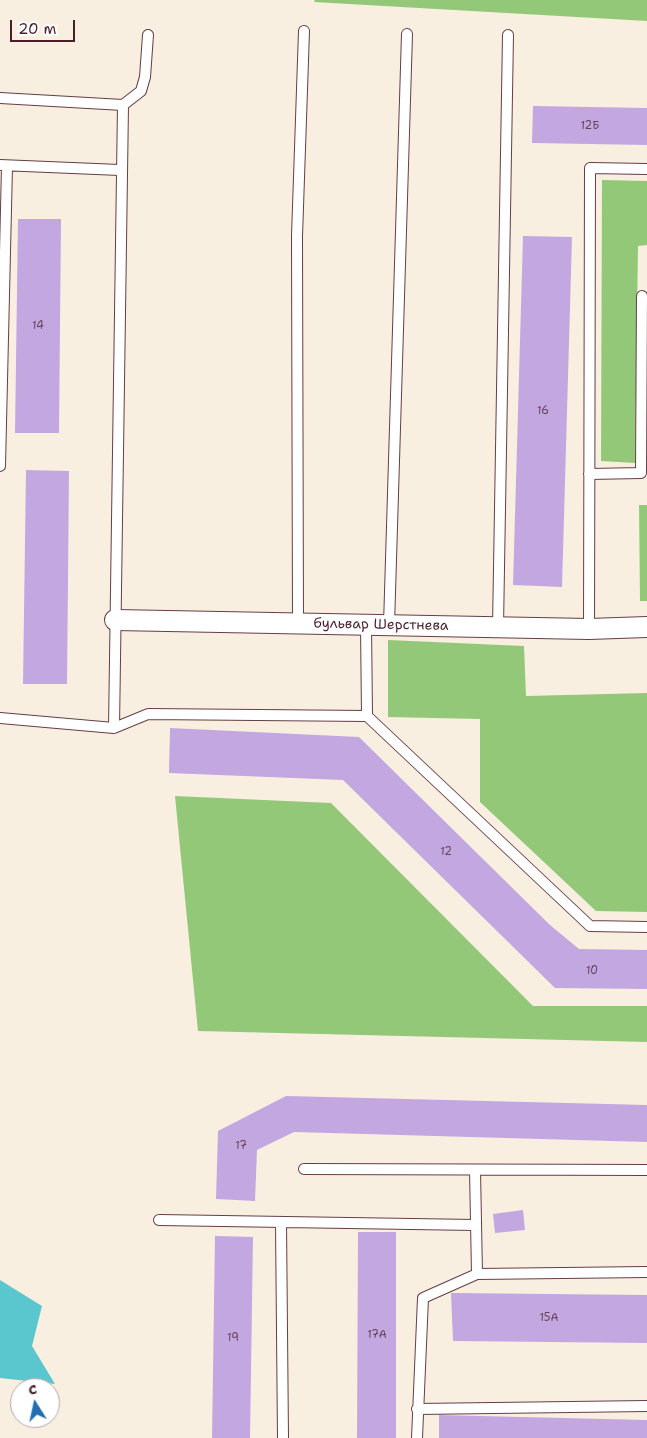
<!DOCTYPE html>
<html>
<head>
<meta charset="utf-8">
<style>
  body { margin:0 }
  #map { position:relative; width:647px; height:1438px; overflow:hidden; background:#f9efe1; font-family:"Shantell Sans",sans-serif }
  canvas { display:block }
  .north { position:absolute; left:10px; top:1378px; width:50px; height:50px; box-sizing:border-box; background:#fff; border:1px solid #b7a5aa; border-radius:50%; rotate:350deg; font-size:14px; font-weight:700; line-height:20px; text-align:center; color:#4a1f2b }
  .north::after { content:''; display:block; margin:auto; width:18px; height:22px; background:#1f6fb2; clip-path:polygon(50% 0,100% 100%,50% 72%,0 100%) }
  .scale { position:absolute; left:10px; top:20px; width:65px; height:22px; box-sizing:border-box; border:2px solid #4a1f2b; border-top:0; padding-left:6px; font-size:15px; line-height:18px; white-space:nowrap; color:#4a1f2b; -webkit-text-stroke:4px #fff; paint-order:stroke }
</style>
</head>
<body>
<div id="map">
<canvas width="647" height="1438"></canvas>
<div class="north">С</div>
<div class="scale">20 m</div>
</div>
<script>
const context = document.querySelector('canvas').getContext('2d');
context.lineJoin = 'round';
function fillPath(path, color) { context.fillStyle = color; context.fill(path, 'evenodd'); }
const toPath = rows => new Path2D(rows.map(r => 'M' + r).join(''));
function trace(path, color, width, dash) { context.strokeStyle = color; context.lineWidth = width; context.lineCap = dash ? 'butt' : 'round'; context.setLineDash(dash || []); context.stroke(path); }
function drawText(font, color, halo, rows, align = 'center') {
  context.font = font + ' "Shantell Sans",sans-serif'; context.lineWidth = 4; context.setLineDash([]); context.textBaseline = 'middle'; context.strokeStyle = halo; context.fillStyle = color; for (const [text, x, y, turn = 0] of rows) {
    context.save(); context.translate(x, y); context.rotate((+turn || 0) * Math.PI / 180); context.textAlign = isNaN(turn) ? turn : align; if (halo) context.strokeText(text, 0, 0); context.fillText(text, 0, 0); context.restore();
  }
}
const green = toPath([
  [315,0,647,0,647,21,314,2],
  [602,180,647,181,647,245,638,246,635,463,601,461],
  [639,505,647,505,647,601,640,601],
  [388,640,524,646,526,696,647,693,647,912,596,911,480,802,480,719,388,717],
  [175,796,331,803,533,1006,647,1006,647,1042,198,1031]
]);
const water = toPath([
  [0,1280,42,1306,32,1346,55,1384,0,1378]
]);
const building = toPath([
  [533,106,647,108,647,145,532,143],
  [18,219,61,219,59,433,15,433],
  [523,236,572,237,562,587,513,585],
  [26,470,69,471,67,684,23,684],
  [170,728,359,737,550,925,579,949,647,950,647,989,555,988,343,780,169,773],
  [286,1096,647,1105,647,1142,294,1132,257,1150,255,1201,216,1199,218,1131],
  [523,1210,525,1230,495,1233,493,1214],
  [358,1232,396,1232,396,1438,357,1438],
  [215,1236,253,1237,250,1438,212,1438],
  [451,1293,647,1295,647,1343,453,1341],
  [439,1415,647,1420,647,1438,439,1438]
]);
const lane = toPath([
  [0,98,123,105,114,728,148,714,367,716,590,926,647,927],
  [123,105,141,91,145,77,148,35],
  [0,165,120,170],
  [0,466,7,166],
  [589,474,641,473,642,296],
  [298,624,297,236,304,31],
  [366,625,367,716],
  [389,625,407,34],
  [498,627,508,35],
  [589,629,590,168,647,169],
  [0,718,114,728],
  [304,1169,647,1170],
  [159,1220,475,1225],
  [281,1222,283,1438],
  [477,1274,647,1272],
  [417,1409,647,1406],
  [417,1438,423,1298,477,1274,475,1170]
]);
const street = toPath([
  [115,620,589,629,647,627]
]);
const numberNames = [
  ["12Б",590,126],
  ["14",38,326],
  ["16",543,411],
  ["12",446,852],
  ["10",592,971],
  ["17",241,1146],
  ["15А",549,1318],
  ["17А",377,1335],
  ["19",233,1338]
];
const streetNames = [
  ["бульвар Шерстнева",381,625,1]
];
fillPath(green, '#94c879');
fillPath(water, '#5ac7cf');
fillPath(building, '#c3a7e1');
trace(lane, '#643e46', 12);
trace(street, '#643e46', 22);
trace(lane, '#fff', 10);
trace(street, '#fff', 20);
drawText('11px', '#684158', null, numberNames);
drawText('14px', '#4a1f2b', '#fff', streetNames);
</script>
</body>
</html>
